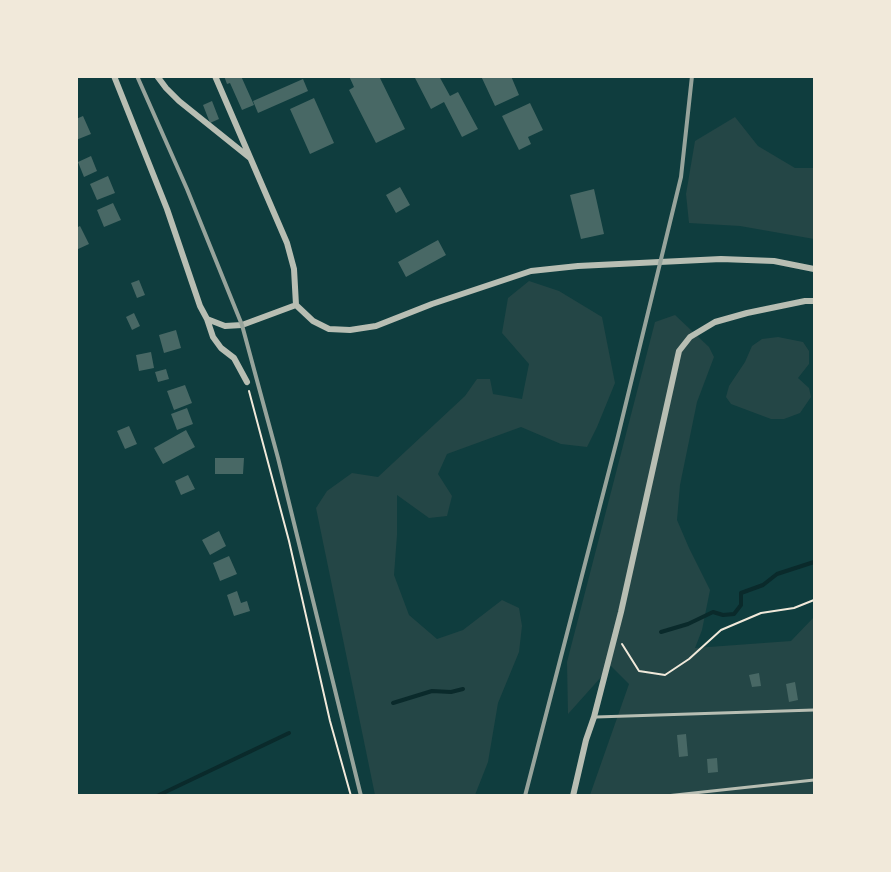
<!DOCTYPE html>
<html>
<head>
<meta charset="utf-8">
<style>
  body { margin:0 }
  #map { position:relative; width:891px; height:872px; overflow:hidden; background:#0f3d3e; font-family:"Sofia Sans Condensed",sans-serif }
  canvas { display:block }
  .frame { position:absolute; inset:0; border:78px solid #f1e9da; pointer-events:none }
</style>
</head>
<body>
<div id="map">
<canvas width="891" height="872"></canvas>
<div class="frame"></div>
</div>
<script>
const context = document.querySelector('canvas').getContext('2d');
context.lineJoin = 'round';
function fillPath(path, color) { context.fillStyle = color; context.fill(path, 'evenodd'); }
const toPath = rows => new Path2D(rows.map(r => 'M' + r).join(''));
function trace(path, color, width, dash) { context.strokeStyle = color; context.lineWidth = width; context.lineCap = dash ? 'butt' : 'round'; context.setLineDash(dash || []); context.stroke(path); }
const green = toPath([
  [735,117,758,146,795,168,814,168,814,239,740,226,689,223,686,194,695,141],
  [529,281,559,291,602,317,615,383,597,427,587,447,561,444,521,427,447,454,438,474,452,496,447,516,429,518,397,495,397,535,394,575,409,615,437,639,463,630,502,600,519,608,522,626,519,652,498,703,488,762,475,795,375,795,316,508,327,491,352,473,378,477,465,396,477,379,490,379,493,394,522,399,529,364,502,333,508,298],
  [675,315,709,347,714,357,697,402,680,485,677,520,689,548,710,590,702,630,695,648,791,641,814,617,814,795,590,795,629,684,611,666,568,714,567,662,655,322],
  [778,337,803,342,809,351,809,364,798,378,809,388,811,397,800,413,784,419,771,419,731,404,726,397,729,386,745,362,752,346,762,339]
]);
const stream = toPath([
  [661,632,688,624,713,612,723,615,734,614,741,605,741,593,763,585,777,574,814,562],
  [393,703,432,691,451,692,463,689],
  [157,796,289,733]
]);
const building = toPath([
  [224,76,241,76,254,105,242,110,230,83,227,84],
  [349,76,379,76,405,129,376,143,349,90,354,87],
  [414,76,439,76,450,96,458,92,478,129,462,137,444,102,431,109],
  [481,76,511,76,519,95,495,106],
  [303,79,308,91,258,113,253,101],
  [314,98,334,143,310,154,290,109],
  [212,101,219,119,210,123,203,105],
  [530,103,543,130,528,137,531,144,519,150,502,116],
  [83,116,91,134,76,140,76,119],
  [91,156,97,171,84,177,78,162],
  [108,176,115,193,97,200,90,184],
  [400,187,410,205,396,213,386,195],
  [594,189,604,234,581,239,570,195],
  [113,203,121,220,104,227,97,210],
  [80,226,89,244,76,250,76,228],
  [438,240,446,255,406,277,398,262],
  [139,280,145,295,137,298,131,283],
  [134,313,140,326,132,330,126,317],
  [176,330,181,348,164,353,159,335],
  [151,352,154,368,139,371,136,355],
  [166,369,169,379,158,382,155,372],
  [185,385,192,403,174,410,167,391],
  [187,408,193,424,177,430,171,414],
  [129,426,137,444,125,449,117,431],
  [186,430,195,447,163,464,154,448],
  [215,458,244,458,243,474,215,474],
  [188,475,195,489,181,495,175,481],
  [219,531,226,546,210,555,202,540],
  [229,556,237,574,220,581,213,563],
  [237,591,241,603,247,601,250,611,234,616,227,595],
  [759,673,761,686,752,687,749,675],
  [795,682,798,700,789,702,786,684],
  [686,734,688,756,679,757,677,735],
  [717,758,718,772,708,773,707,759]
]);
const path = toPath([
  [249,391,289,541,330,721,351,796],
  [622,644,639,671,665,675,689,659,721,630,761,613,794,608,814,600]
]);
const service = toPath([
  [596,717,814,710],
  [666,796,814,780]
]);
const minor = toPath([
  [114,76,167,209,200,306,207,319,225,326,242,325,296,305],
  [157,76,166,88,179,101,250,158],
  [215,76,287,243,294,269,296,305],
  [296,305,313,321,329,329,350,330,376,326,432,304,531,271,578,266,721,259,774,261,814,269],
  [207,319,213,337,221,348,234,358,247,382],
  [573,796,586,740,594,717,621,612,679,351,690,337,715,322,747,313,805,301,814,301]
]);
const rail = toPath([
  [137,76,187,189,242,325,278,458,361,796],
  [525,796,618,436,681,177,692,76]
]);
fillPath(green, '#244646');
trace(stream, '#0a2a2b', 4);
fillPath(building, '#486865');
trace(path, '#f1e9da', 2);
trace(service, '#b8beb3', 3);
trace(minor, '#b8beb3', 6);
trace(rail, '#97a49c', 4);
</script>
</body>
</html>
